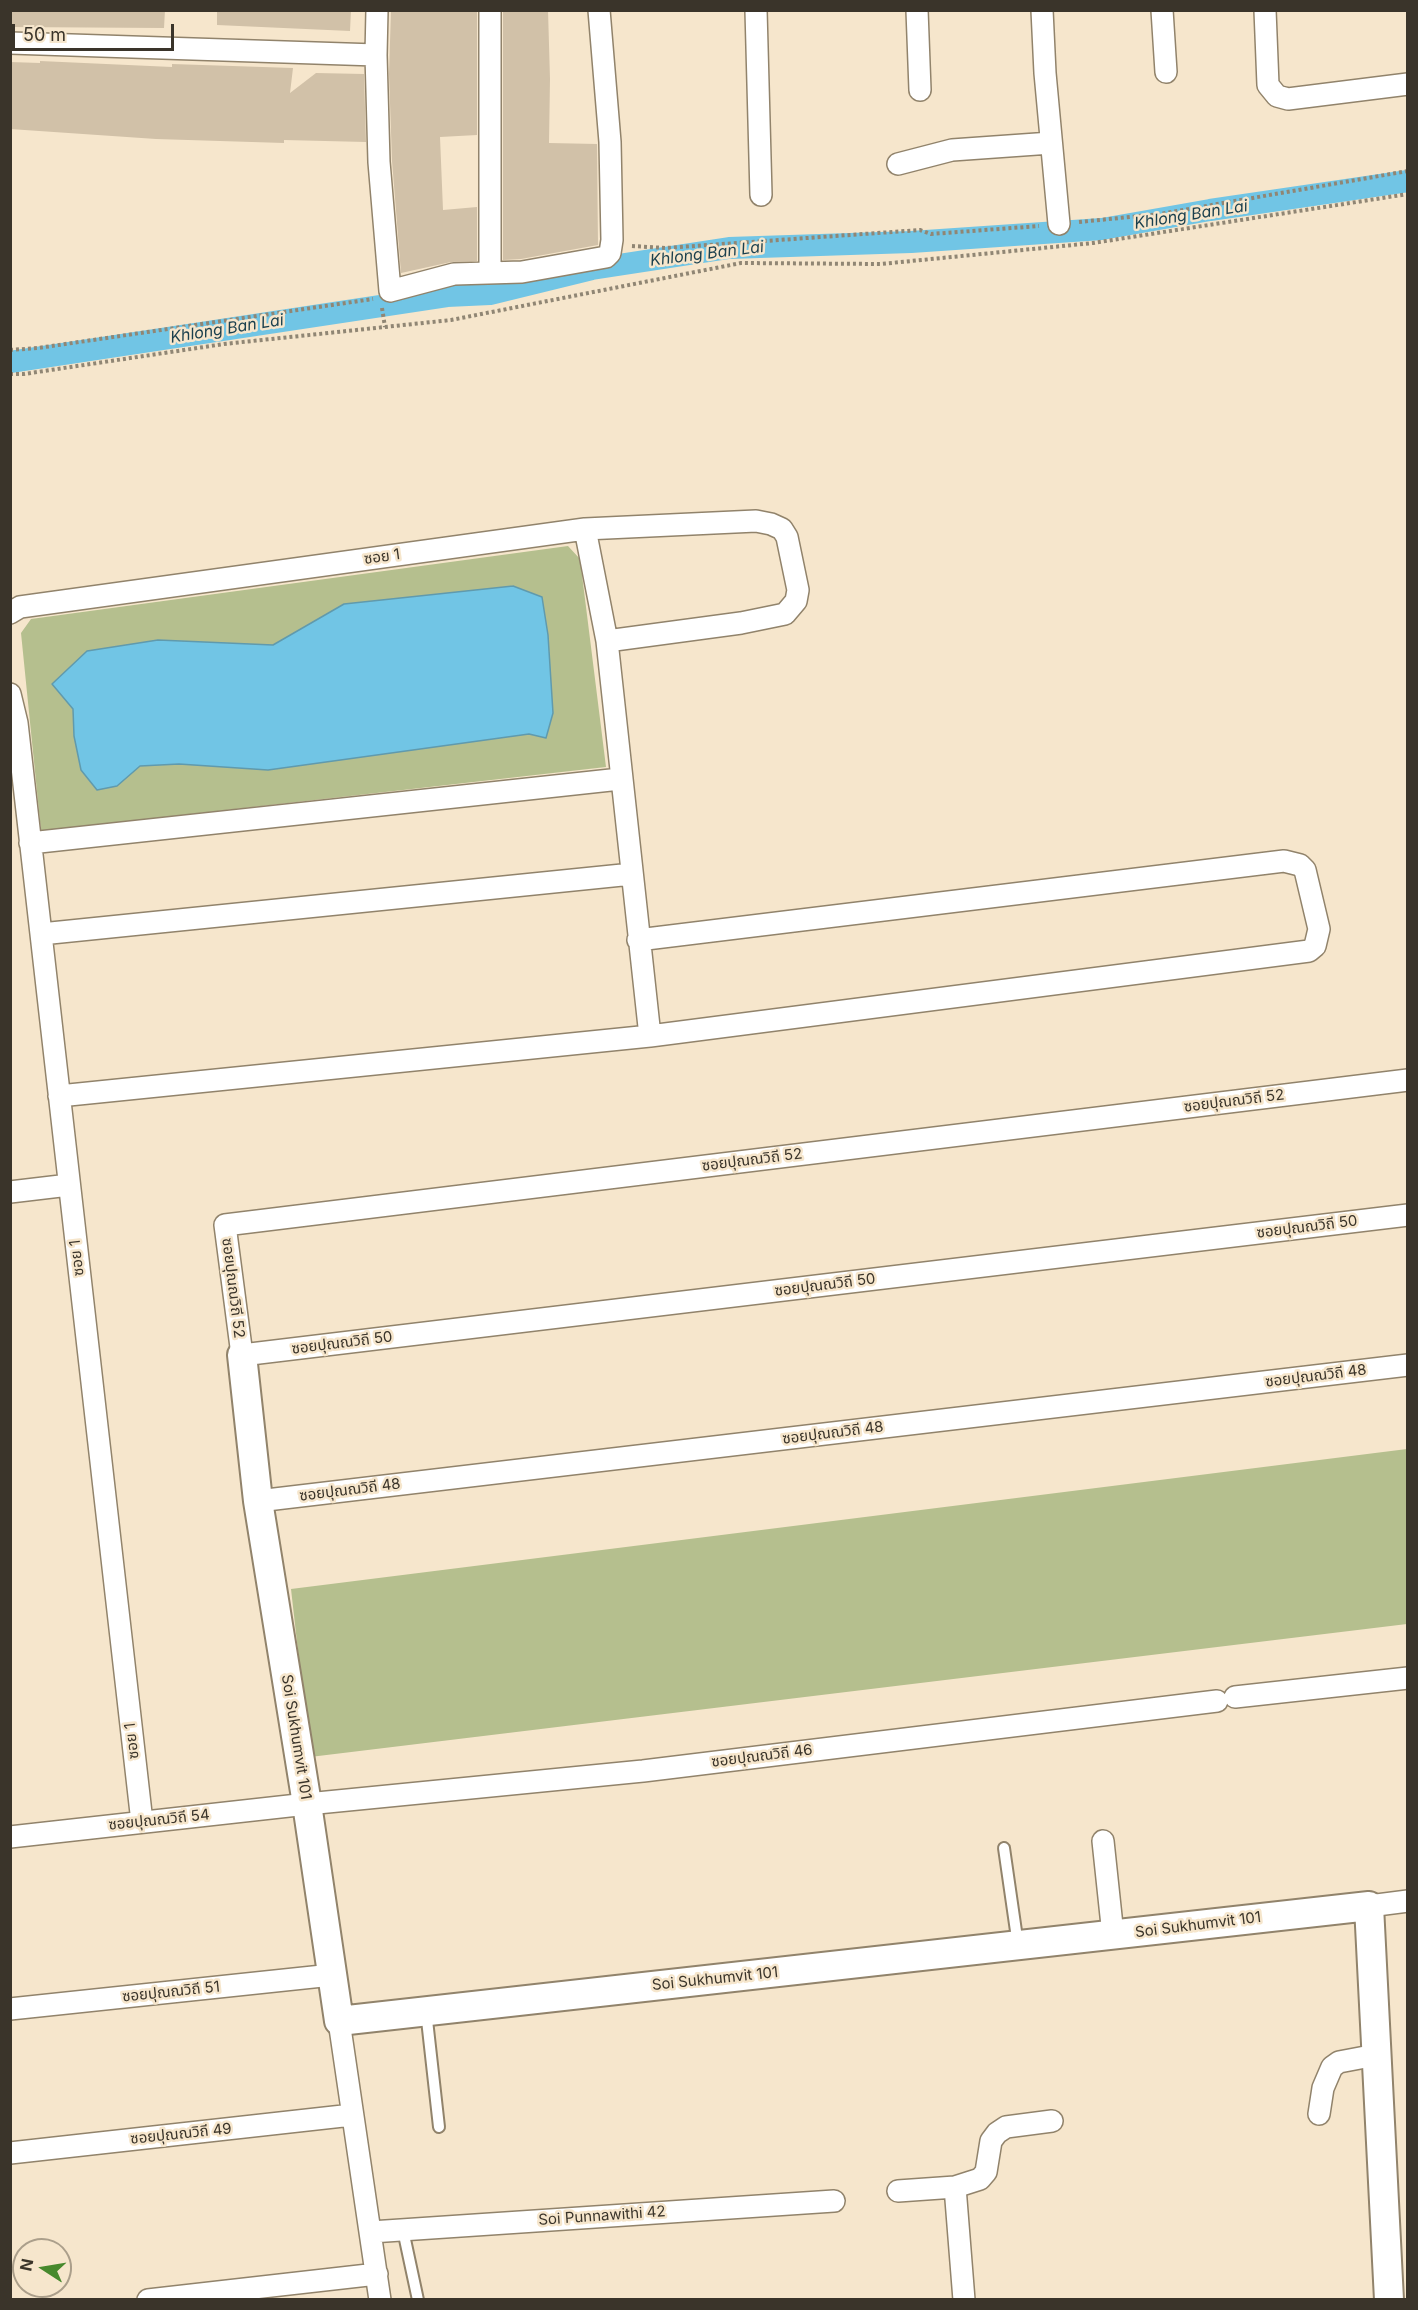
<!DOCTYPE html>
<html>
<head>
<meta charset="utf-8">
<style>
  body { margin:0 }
  #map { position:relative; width:1418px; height:2310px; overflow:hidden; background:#f6e6cc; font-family:Inter,sans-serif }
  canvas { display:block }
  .frame { position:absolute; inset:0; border:12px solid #3a342a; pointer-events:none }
  .north { position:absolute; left:12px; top:2238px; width:60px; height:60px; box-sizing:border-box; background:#f6e6cc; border:2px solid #ab9f8b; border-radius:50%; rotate:282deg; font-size:16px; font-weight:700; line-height:24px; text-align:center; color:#3a342a }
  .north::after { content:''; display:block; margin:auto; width:21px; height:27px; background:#47892d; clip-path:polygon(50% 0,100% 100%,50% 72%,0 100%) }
  .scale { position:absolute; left:12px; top:24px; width:162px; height:27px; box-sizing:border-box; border:3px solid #3a342a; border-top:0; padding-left:8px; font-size:18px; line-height:21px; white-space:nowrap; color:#3a342a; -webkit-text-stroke:4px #f6e6cc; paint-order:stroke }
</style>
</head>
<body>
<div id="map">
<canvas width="1418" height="2310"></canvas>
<div class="frame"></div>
<div class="north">N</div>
<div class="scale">50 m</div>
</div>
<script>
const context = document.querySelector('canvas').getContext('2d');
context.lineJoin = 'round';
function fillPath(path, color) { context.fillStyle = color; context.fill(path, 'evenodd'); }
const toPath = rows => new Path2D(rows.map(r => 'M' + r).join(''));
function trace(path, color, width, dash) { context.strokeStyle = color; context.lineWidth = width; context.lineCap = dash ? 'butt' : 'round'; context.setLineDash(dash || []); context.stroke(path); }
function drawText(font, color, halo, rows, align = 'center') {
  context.font = font + ' Inter,"Noto Sans Thai",sans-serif'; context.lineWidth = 5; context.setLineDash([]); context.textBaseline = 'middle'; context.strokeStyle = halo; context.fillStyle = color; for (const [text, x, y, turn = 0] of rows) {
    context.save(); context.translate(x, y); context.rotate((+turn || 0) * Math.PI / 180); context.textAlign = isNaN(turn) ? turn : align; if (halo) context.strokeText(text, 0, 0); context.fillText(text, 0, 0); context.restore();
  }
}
const green = toPath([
  [568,546,580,559,606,767,41,831,21,633,31,619],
  [1407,1449,1407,1624,310,1757,291,1589]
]);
const water = toPath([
  [513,586,542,597,548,635,553,713,546,738,529,734,268,770,179,764,140,766,117,786,97,790,81,770,74,736,73,709,52,684,87,651,158,640,273,645,344,604,513,586]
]);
const canal = toPath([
  [10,362,447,296,490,294,592,269,729,248,911,242,1102,229,1210,210,1408,181]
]);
const building = toPath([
  [10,10,165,10,164,28,10,27],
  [217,10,351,10,350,31,217,25],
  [391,10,477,10,477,135,440,137,443,210,477,207,477,261,451,262,401,273,392,161,389,74],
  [503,10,548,10,550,79,549,143,597,144,598,245,521,259,503,260],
  [40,61,172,67,172,64,293,68,290,93,316,73,364,74,366,142,284,140,284,143,156,139,10,129,10,62,40,63]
]);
const path = toPath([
  [1079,222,1160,214,1408,171],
  [632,246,666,248,920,230,931,234,1039,226],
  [382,308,385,327],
  [10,350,38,348,373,299],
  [10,374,24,374,224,344,451,320,741,263,881,264,1093,243,1408,194]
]);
const lane = toPath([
  [1004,1848,1018,1945],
  [426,2011,439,2127],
  [403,2230,418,2300]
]);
const street = toPath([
  [377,10,376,55,379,162,390,291,454,274,522,272,606,257,610,253,612,240,610,142,599,10],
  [756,10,761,195],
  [917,10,920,90],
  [1042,10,1045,73,1059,224],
  [1162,10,1166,72],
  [1265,10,1268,85,1277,96,1288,99,1408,84],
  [10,43,376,55],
  [898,164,952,150,1051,143],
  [490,272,490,10],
  [585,529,607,641,650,1036],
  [10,613,20,607,585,529,756,521,771,524,782,529,787,537,798,590,796,601,785,614,741,623,607,641],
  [10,694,17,723,142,1822],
  [30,843,620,779],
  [41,934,632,874],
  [1408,1080,225,1225,242,1355,1408,1215],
  [59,1096,650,1036,1309,951,1315,946,1319,929,1305,870,1300,865,1284,861,638,940],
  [10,1192,69,1185],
  [258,1501,1408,1365],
  [1235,1697,1408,1678],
  [10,1837,307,1804,643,1771,1217,1701],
  [1103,1841,1113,1935],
  [1369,1906,1408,1901],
  [10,2009,332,1975],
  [339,2021,380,2300],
  [1319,2114,1323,2088,1332,2067,1339,2062,1376,2055],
  [10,2153,352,2115],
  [955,2187,964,2300],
  [898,2191,955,2187,980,2179,986,2172,991,2141,997,2133,1006,2127,1052,2121],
  [371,2232,834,2201],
  [148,2300,377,2274]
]);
const secondary = toPath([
  [242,1355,258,1501,307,1804,339,2021,1369,1906,1389,2300]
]);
const streetNames = [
  ["ซอย 1",382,557,-8],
  ["ซอยปุณณวิถี 52",1234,1101,-7],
  ["ซอยปุณณวิถี 52",752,1160,-7],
  ["ซอยปุณณวิถี 50",1307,1227,-7],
  ["ซอย 1",77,1258,-96],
  ["ซอยปุณณวิถี 50",825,1285,-7],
  ["ซอยปุณณวิถี 52",233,1288,83],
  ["ซอยปุณณวิถี 50",342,1343,-7],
  ["ซอยปุณณวิถี 48",1316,1376,-7],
  ["ซอยปุณณวิถี 48",833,1433,-7],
  ["ซอยปุณณวิถี 48",350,1490,-7],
  ["Soi Sukhumvit 101",296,1737,81],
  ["ซอย 1",132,1741,-96],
  ["ซอยปุณณวิถี 46",762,1756,-7],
  ["ซอยปุณณวิถี 54",159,1820,-6],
  ["Soi Sukhumvit 101",1198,1925,-7],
  ["Soi Sukhumvit 101",715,1979,-6],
  ["ซอยปุณณวิถี 51",171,1992,-6],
  ["ซอยปุณณวิถี 49",181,2134,-6],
  ["Soi Punnawithi 42",602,2216,-4]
];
const waterNames = [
  ["Khlong Ban Lai",1191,215,-9],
  ["Khlong Ban Lai",707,254,-7],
  ["Khlong Ban Lai",227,329,-9]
];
fillPath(green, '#b5bf8e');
fillPath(water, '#71c5e5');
trace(water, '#609aad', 1.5);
trace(canal, '#71c5e5', 22);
fillPath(building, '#d1c1a8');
trace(lane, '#91836b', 14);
trace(street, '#91836b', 24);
trace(secondary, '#91836b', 32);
trace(path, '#908674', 4, [3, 3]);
trace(lane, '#fff', 10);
trace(street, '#fff', 21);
trace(secondary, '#fff', 28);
drawText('15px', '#3a342a', '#f6e6cc', streetNames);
drawText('italic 16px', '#193f4d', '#f6e6cc', waterNames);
</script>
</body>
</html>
